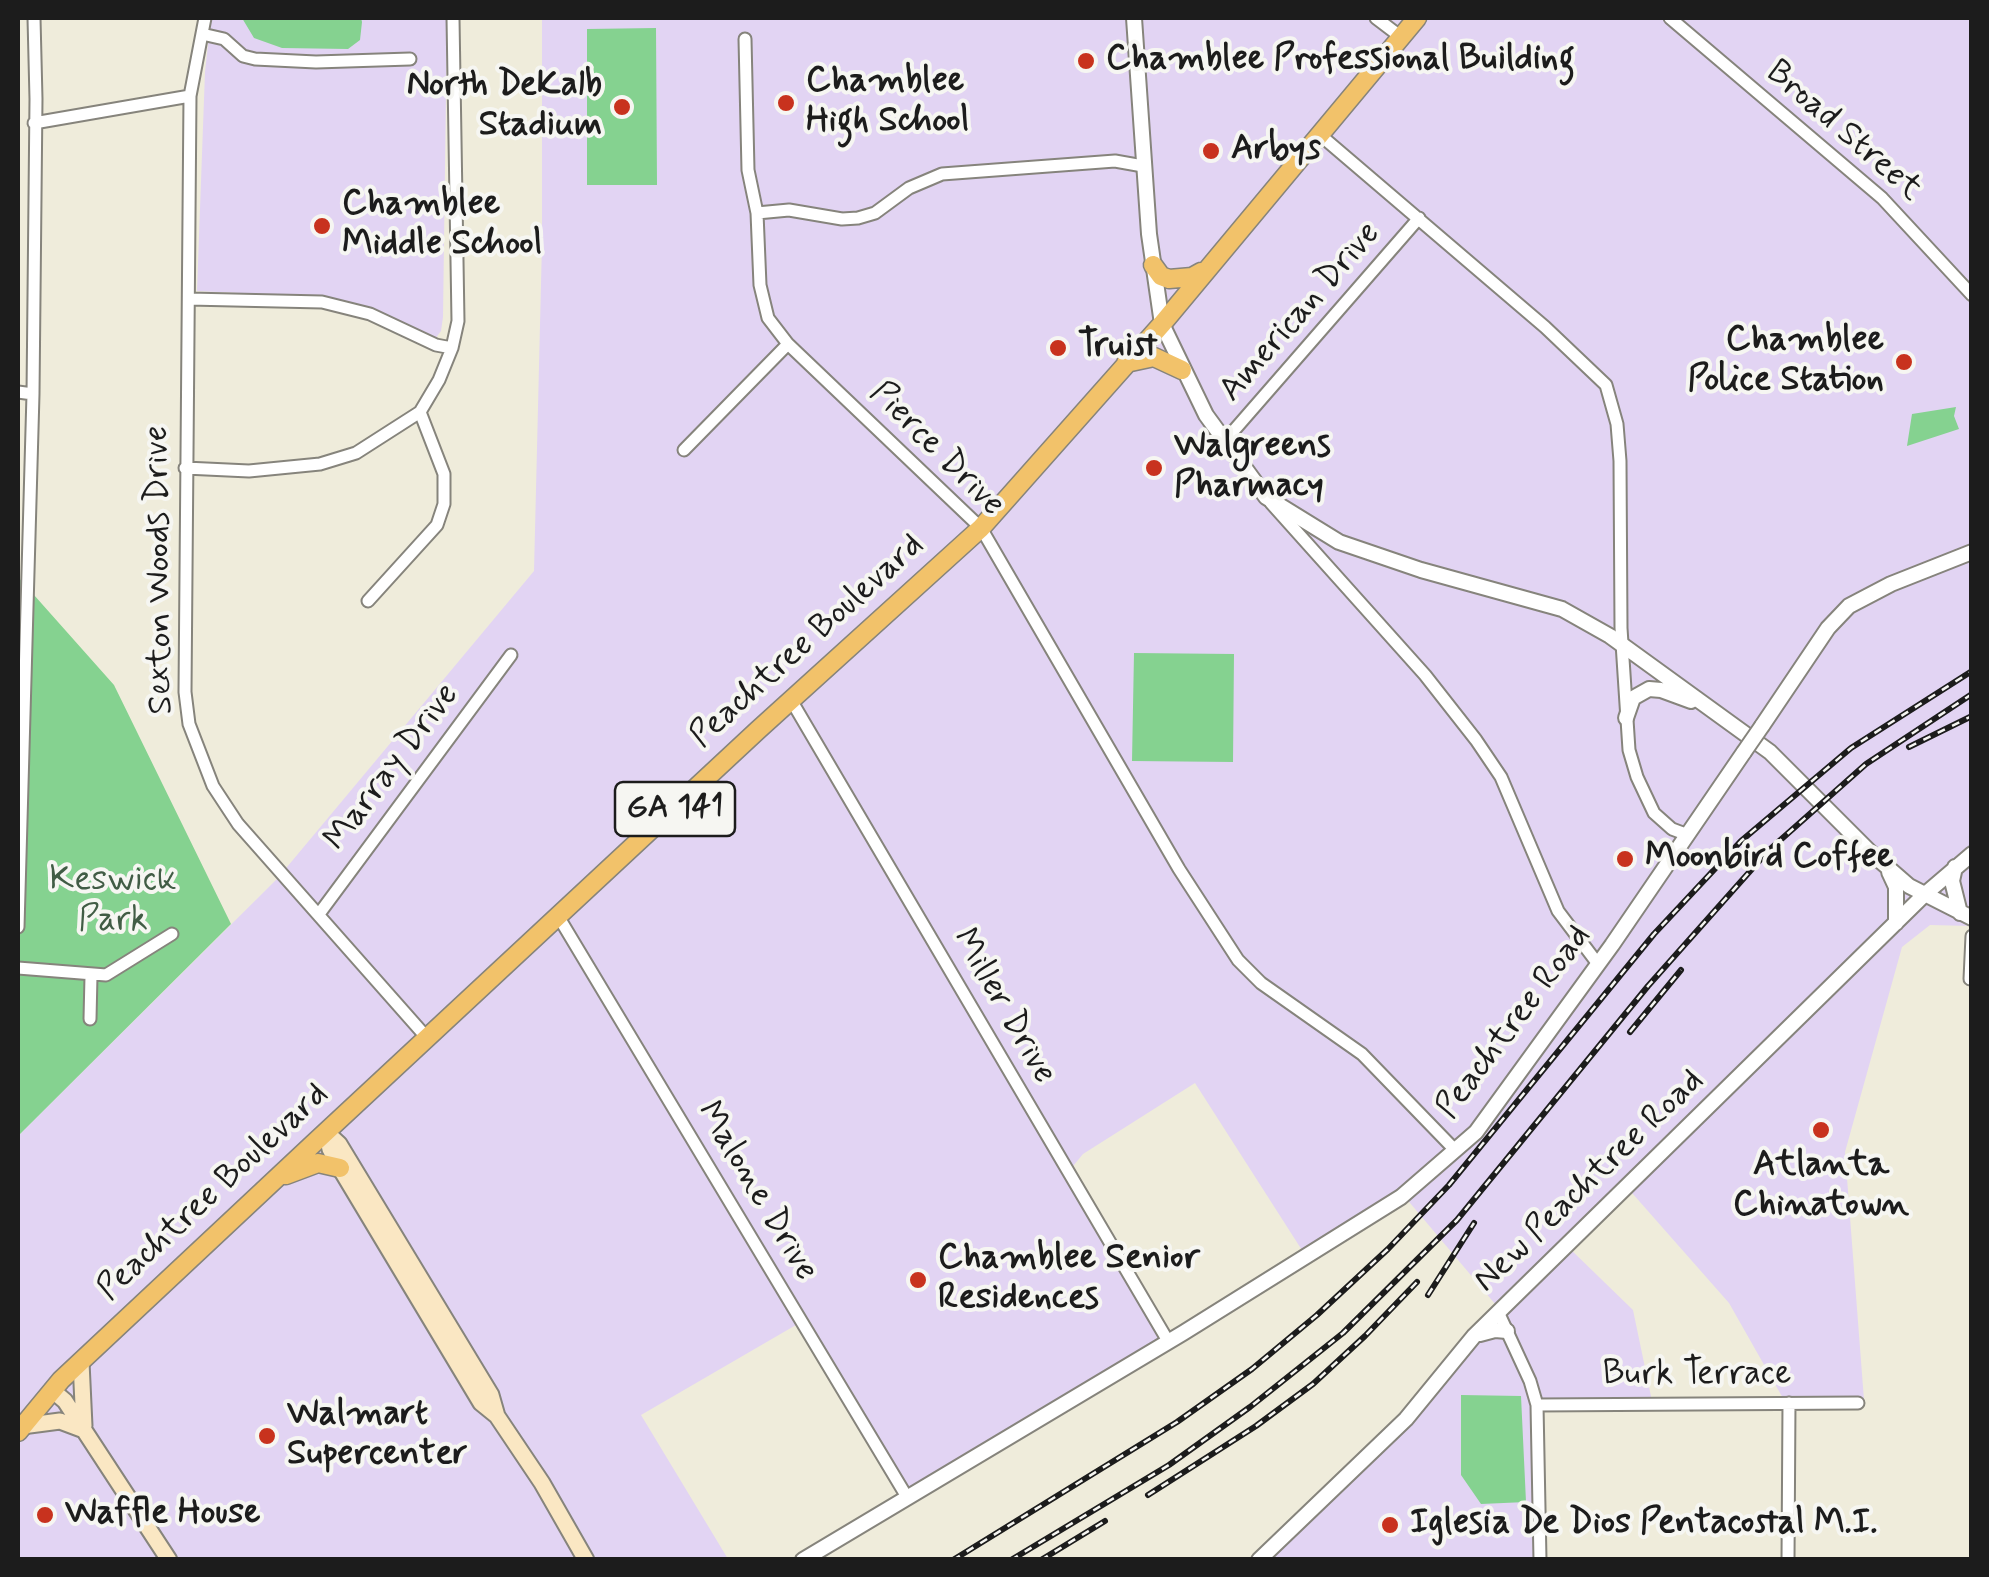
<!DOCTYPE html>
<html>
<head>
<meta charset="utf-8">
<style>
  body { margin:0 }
  #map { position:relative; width:1989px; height:1577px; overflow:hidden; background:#efecdb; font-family:Mynerve,sans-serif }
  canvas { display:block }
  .frame { position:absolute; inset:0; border:20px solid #1c1c1c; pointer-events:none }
</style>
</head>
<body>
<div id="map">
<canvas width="1989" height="1577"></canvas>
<div class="frame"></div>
</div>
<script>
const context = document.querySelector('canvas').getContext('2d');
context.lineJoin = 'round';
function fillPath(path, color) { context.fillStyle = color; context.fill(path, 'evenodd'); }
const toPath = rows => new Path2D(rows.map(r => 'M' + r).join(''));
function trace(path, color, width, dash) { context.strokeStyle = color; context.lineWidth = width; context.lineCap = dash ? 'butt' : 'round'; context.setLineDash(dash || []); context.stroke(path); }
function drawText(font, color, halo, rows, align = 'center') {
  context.font = font + ' Mynerve,sans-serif'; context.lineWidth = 8; context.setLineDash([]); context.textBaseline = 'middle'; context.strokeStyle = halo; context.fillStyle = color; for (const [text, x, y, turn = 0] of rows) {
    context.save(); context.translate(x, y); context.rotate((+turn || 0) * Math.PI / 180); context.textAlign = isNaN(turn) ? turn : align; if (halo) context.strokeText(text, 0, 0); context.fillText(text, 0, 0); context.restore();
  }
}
const built = toPath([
  [211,18,447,18,443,317,441,331,435,339,302,296,197,291,205,72],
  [542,18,1971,18,1971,926,1930,925,1902,947,1845,1152,1864,1400,1784,1400,1729,1303,1625,1185,1565,1244,1633,1310,1653,1406,1539,1405,1544,1559,1261,1559,1501,1311,1405,1197,1307,1258,1195,1083,1083,1154,1069,1171,1168,1341,907,1497,808,1318,641,1415,728,1559,18,1560,18,1136,277,879,534,571,542,243]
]);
const green = toPath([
  [242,18,361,18,362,22,360,40,348,49,282,48,254,38],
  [656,28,657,185,587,185,587,29],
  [1956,407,1954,416,1959,429,1907,446,1912,414],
  [18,577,114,685,231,924,18,1136],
  [1134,653,1234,654,1233,762,1132,761],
  [1461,1395,1521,1396,1526,1502,1481,1504,1461,1475]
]);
const minor = toPath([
  [205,18,190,96,185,692,189,724,213,786,238,824,428,1039],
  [1376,18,1401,37],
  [1670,18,1882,198,1972,295],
  [202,34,224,39,243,56,255,59,316,62,410,59],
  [745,39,748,170,757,213,760,285,768,318,788,344,981,528,1179,869,1238,960,1261,983,1362,1054,1455,1150],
  [34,123,190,96],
  [1319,134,1545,327,1606,385,1617,424,1620,461,1621,628,1629,750,1637,777,1654,813,1672,829,1688,835],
  [757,213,789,210,842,219,858,218,875,213,909,188,942,174,1115,161,1143,166],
  [189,299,322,302,370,314,436,345,452,348],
  [18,392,33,394],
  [1223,443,1419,218],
  [684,450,788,344],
  [185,468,249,471,320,464,356,453,420,412,439,380,452,348,458,321,453,18],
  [1271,503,1425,675,1476,740,1501,777,1558,911,1598,964],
  [368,601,437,525,444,504,444,474,420,412],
  [791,700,1168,1341],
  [319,914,511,655],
  [558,916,907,1497],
  [18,927,33,394,36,99,34,18],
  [18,968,106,975,172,934],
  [1970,979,1972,936],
  [90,1019,91,976],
  [1499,1314,1530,1381,1537,1405,1540,1560],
  [1537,1405,1858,1403],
  [1788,1560,1789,1403]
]);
const tertiary = toPath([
  [1134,18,1149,234,1162,324,1206,415,1266,497,1339,542,1421,570,1562,609,1610,636,1770,752,1870,852,1909,886,1972,918],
  [1626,718,1633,698,1649,689,1661,690,1691,701],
  [1762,726,1828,628,1849,606,1891,584,1972,552],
  [1955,867,1952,881,1960,913],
  [1889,872,1896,887,1896,923],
  [1480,1334,1495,1330,1507,1331],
  [803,1560,1183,1333,1401,1197,1476,1132,1612,945,1744,752],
  [1259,1560,1406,1419,1474,1336,1924,895,1972,854]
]);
const secondary = toPath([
  [326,1132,330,1149,340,1168,481,1403,497,1416,542,1483,586,1560],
  [326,1132,339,1144,491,1395,497,1416],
  [81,1362,84,1426],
  [52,1390,65,1401,169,1560],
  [22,1426,60,1421,84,1430]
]);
const trunk = toPath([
  [1153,265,1161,276,1169,279,1192,277,1201,272],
  [1126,363,1154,357,1182,370],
  [286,1175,318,1163,340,1168],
  [18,1432,61,1380,313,1144,758,730,981,528,1162,324,1417,18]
]);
const rail = toPath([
  [1909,747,1972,716],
  [1630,1032,1681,970],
  [1428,1295,1474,1223],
  [1148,1495,1256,1426,1313,1384,1365,1336,1417,1282],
  [953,1560,1177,1422,1252,1369,1317,1315,1388,1249,1449,1185,1654,934,1741,841,1851,748,1972,671],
  [1011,1560,1169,1465,1250,1407,1343,1333,1457,1220,1648,986,1768,851,1866,764,1972,694],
  [1041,1560,1105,1521]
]);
const tertiaryBridge = toPath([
  [1744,752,1762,726]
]);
const markers = [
  [1086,61,10,"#c8321e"],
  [786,103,10,"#c8321e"],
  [622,107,10,"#c8321e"],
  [1211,151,10,"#c8321e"],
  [322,226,10,"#c8321e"],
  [1058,348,10,"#c8321e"],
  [1904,362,10,"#c8321e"],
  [1154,468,10,"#c8321e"],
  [1625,859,10,"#c8321e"],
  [1821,1130,10,"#c8321e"],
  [918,1280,10,"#c8321e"],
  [267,1436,10,"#c8321e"],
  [45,1515,10,"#c8321e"],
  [1390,1525,10,"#c8321e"]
];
const shields = [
  [675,809,120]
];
const shieldNames = [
  ["GA 141",675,809]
];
const poiNames = [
  ["Chamblee Professional Building",1106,61],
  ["Chamblee",806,83],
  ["High School",806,123],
  ["North DeKalb",602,87,"right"],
  ["Stadium",602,127,"right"],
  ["Arbys",1231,151],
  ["Chamblee",342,206],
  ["Middle School",342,246],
  ["Chamblee",1884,342,"right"],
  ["Police Station",1884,382,"right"],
  ["Truist",1078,348],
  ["Walgreens",1174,448],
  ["Pharmacy",1174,488],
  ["Moonbird Coffee",1645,859],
  ["Atlanta",1821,1167,"center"],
  ["Chinatown",1821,1207,"center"],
  ["Chamblee Senior",938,1260],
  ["Residences",938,1300],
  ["Walmart",287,1416],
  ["Supercenter",287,1456],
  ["Waffle House",65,1515],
  ["Iglesia De Dios Pentacostal M.I.",1410,1525]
];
const streetNames = [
  ["Broad Street",1843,132,41],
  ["American Drive",1301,313,-49],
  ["Pierce Drive",936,450,45],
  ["Sexton Woods Drive",161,570,-91],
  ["Peachtree Boulevard",808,642,-42],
  ["Marray Drive",393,768,-53],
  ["Miller Drive",1003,1007,60],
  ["Peachtree Road",1515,1023,-53],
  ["New Peachtree Road",1590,1182,-44],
  ["Malone Drive",756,1192,59],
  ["Peachtree Boulevard",214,1193,-43],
  ["Burk Terrace",1697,1376]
];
const parkNames = [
  ["Keswick",113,882],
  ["Park",113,922]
];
fillPath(built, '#e2d4f3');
fillPath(green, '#85d290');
trace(minor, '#86847c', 15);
trace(tertiary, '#86847c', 18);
trace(secondary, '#86847c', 19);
trace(trunk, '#86847c', 21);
trace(minor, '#fff', 11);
trace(tertiary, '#fff', 14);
trace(secondary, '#fae7c3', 15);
trace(trunk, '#f2c26a', 18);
trace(rail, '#1c1c1c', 6);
trace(rail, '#f6f6f2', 2.5, [8]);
trace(tertiaryBridge, '#86847c', 18, []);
trace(tertiaryBridge, '#fff', 14);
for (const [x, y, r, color] of markers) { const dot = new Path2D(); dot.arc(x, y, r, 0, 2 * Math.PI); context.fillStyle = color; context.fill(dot); trace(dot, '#f6f6f2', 4); }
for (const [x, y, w] of shields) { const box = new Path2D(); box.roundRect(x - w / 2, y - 27, w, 54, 8); context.fillStyle = '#f6f6f2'; context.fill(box); trace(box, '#1c1c1c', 2.5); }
drawText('bold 32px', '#1c1c1c', null, shieldNames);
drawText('bold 35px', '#1c1c1c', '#f6f6f2', poiNames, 'left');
drawText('35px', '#1c1c1c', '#f6f6f2', streetNames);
drawText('35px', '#415c45', '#f6f6f2', parkNames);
</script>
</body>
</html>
